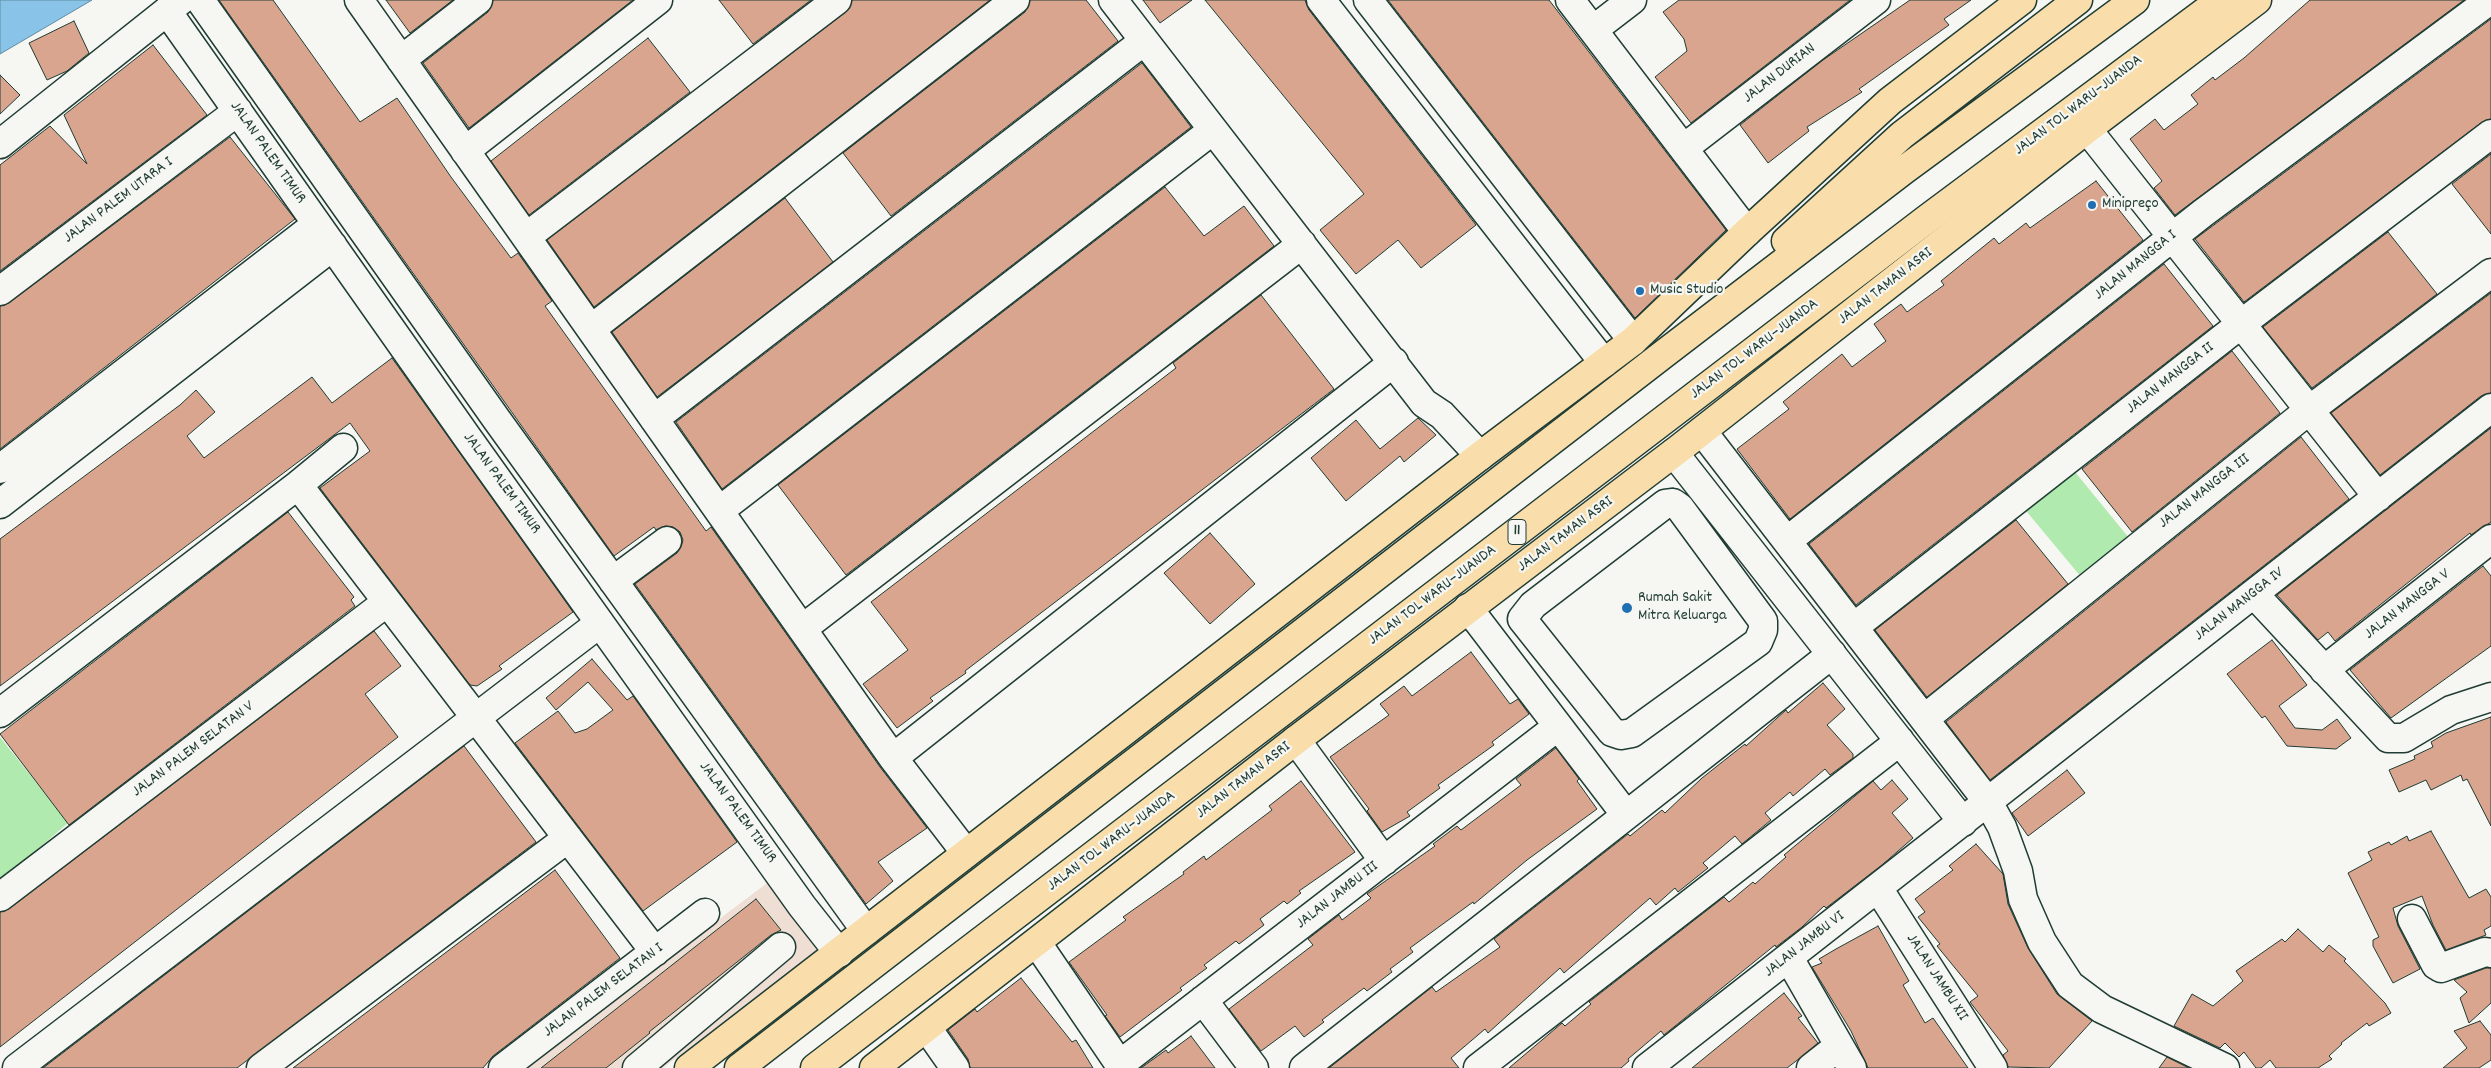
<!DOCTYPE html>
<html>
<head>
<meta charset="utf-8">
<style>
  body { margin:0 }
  canvas { display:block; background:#f6f6f2 }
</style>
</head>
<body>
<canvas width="2491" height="1068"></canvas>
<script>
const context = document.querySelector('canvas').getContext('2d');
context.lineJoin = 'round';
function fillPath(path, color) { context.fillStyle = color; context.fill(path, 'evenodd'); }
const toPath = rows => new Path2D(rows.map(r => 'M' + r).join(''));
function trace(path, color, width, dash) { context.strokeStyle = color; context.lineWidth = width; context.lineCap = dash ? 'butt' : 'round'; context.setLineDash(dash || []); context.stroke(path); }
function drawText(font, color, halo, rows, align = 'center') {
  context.font = font + ' Dekko,sans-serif'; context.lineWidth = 4.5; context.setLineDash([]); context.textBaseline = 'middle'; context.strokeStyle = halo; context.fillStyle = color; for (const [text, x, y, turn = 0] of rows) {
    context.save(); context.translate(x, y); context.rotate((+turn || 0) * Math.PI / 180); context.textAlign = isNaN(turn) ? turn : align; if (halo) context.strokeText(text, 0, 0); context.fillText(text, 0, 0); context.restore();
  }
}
const built = toPath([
  [787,868,838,934,663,1068,522,1068]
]);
const green = toPath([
  [2071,467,2129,538,2082,578,2022,506],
  [0,737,68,823,2,880,0,878]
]);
const water = toPath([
  [0,0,92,0,0,54,0,0]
]);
const building = toPath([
  [219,0,273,0,360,122,397,98,451,177,511,258,518,253,552,301,545,306,706,531,711,527,880,767,927,828,878,862,893,881,866,904,635,584,677,553,681,547,683,540,680,532,673,527,665,526,656,530,654,527,614,556,219,0],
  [386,0,453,0,410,33,386,0],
  [493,0,633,0,469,128,423,63,488,12,493,0],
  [719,0,811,0,753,44,719,0],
  [852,0,990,0,594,307,547,240,846,12,852,0],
  [1030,0,1086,0,1118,41,891,216,843,153,1025,12,1030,0],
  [1143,0,1192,0,1160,23,1143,0],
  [1205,0,1305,0,1309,10,1476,225,1421,268,1398,240,1356,274,1320,230,1364,194,1205,0],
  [1388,0,1549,0,1726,230,1635,318,1388,0],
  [1679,0,1850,0,1691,123,1655,77,1687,51,1684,39,1663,12,1679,0],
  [1910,0,1971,0,1944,19,1949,25,1859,89,1862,92,1807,127,1809,131,1768,163,1740,125,1823,60,1910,0],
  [2310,0,2464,0,2175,215,2154,188,2162,181,2130,139,2155,119,2164,130,2198,104,2191,95,2213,77,2215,80,2244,58,2310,0],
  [2491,19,2491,119,2482,122,2244,302,2195,239,2491,19],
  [74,21,89,53,67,71,47,80,29,43,74,21],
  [648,38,690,92,529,215,491,161,648,38],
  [153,45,207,115,0,271,0,165,50,126,87,164,64,115,153,45],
  [1142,63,1191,127,722,489,676,422,1142,63],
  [0,75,20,95,0,114,0,75],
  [230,137,295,219,0,449,0,306,9,303,230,137],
  [2491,154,2491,234,2452,184,2491,154],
  [2096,181,2143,240,1790,519,1737,449,1789,409,1783,402,1842,354,1852,367,1886,341,1874,324,1901,304,1907,312,1944,285,1941,281,1994,238,1999,244,2026,223,2030,228,2096,181],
  [1165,187,1204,236,1244,206,1274,246,846,575,778,485,1165,187],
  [785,198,833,262,657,397,612,332,785,198],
  [2388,232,2437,294,2312,388,2263,327,2388,232],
  [2164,264,2213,326,1856,605,1809,544,2164,264],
  [2491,293,2491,393,2481,396,2380,475,2331,413,2491,293],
  [1261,295,1334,389,965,671,966,673,930,698,933,701,897,728,863,684,908,650,871,602,1176,368,1173,363,1261,295],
  [2232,351,2280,413,2132,532,2082,469,2232,351],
  [392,358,573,612,499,666,502,669,477,686,470,685,320,488,370,451,350,423,0,686,0,539,180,405,196,390,215,412,187,436,204,458,312,377,332,403,392,358],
  [1418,418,1436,435,1404,462,1400,456,1346,501,1311,458,1356,420,1380,449,1418,418],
  [2491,428,2491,522,2471,535,2470,533,2335,641,2328,632,2318,640,2277,595,2491,428],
  [2301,437,2349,499,1990,780,1946,722,2301,437],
  [288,512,354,597,351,600,355,606,69,825,0,734,288,512],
  [2016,520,2068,584,1927,697,1875,630,2016,520],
  [1210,533,1255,584,1210,624,1164,573,1210,533],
  [2483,566,2491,576,2491,646,2391,718,2350,670,2483,566],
  [374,631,401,666,365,694,398,737,0,1047,0,912,9,909,374,631],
  [2272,640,2307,685,2279,706,2295,728,2322,730,2337,719,2351,738,2336,749,2287,746,2265,716,2262,718,2227,674,2272,640],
  [1471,652,1510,704,1518,699,1529,714,1492,742,1494,745,1438,785,1440,788,1407,812,1410,816,1382,832,1367,811,1369,809,1330,757,1389,715,1380,704,1404,686,1412,696,1471,652],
  [592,659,627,700,633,696,737,842,643,911,515,743,558,711,575,733,587,729,613,710,588,682,556,710,546,698,592,659],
  [1823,683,1845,709,1827,725,1853,754,1853,758,1830,775,1825,769,1793,796,1790,792,1765,813,1771,820,1742,844,1735,836,1703,863,1708,868,1678,892,1675,888,1656,905,1650,898,1564,973,1560,968,1488,1033,1485,1029,1451,1058,1459,1068,1329,1068,1432,987,1436,992,1500,947,1494,939,1628,834,1630,836,1662,810,1665,813,1702,778,1745,744,1746,746,1786,710,1788,713,1823,683],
  [2491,717,2491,826,2467,779,2463,781,2461,775,2431,790,2426,780,2399,792,2389,770,2415,759,2414,756,2433,747,2431,742,2446,733,2491,717],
  [464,746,536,842,237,1068,43,1068,464,746],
  [1556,748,1579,779,1577,781,1597,809,1527,860,1474,904,1473,902,1410,948,1413,952,1390,969,1392,972,1367,991,1364,988,1322,1020,1324,1022,1304,1037,1295,1026,1261,1051,1229,1009,1313,945,1308,939,1326,925,1339,915,1342,920,1371,898,1367,894,1435,846,1433,844,1457,826,1461,830,1521,785,1516,779,1556,748],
  [2067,770,2085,793,2028,836,2012,813,2067,770],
  [1892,780,1908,799,1892,813,1913,838,1882,865,1826,908,1824,906,1802,927,1776,947,1775,945,1664,1035,1661,1031,1628,1059,1629,1061,1621,1068,1509,1068,1562,1023,1565,1026,1591,1004,1589,1002,1724,897,1729,902,1753,882,1755,884,1786,857,1784,855,1873,781,1881,790,1892,780],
  [1301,781,1355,852,1299,891,1301,893,1287,904,1284,901,1260,919,1264,925,1239,944,1236,941,1204,965,1207,968,1180,988,1182,990,1120,1037,1105,1016,1107,1015,1069,962,1126,920,1123,917,1184,874,1183,872,1204,856,1206,860,1272,810,1269,806,1301,781],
  [2431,831,2469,898,2486,889,2491,897,2491,926,2484,930,2486,935,2446,950,2433,925,2422,896,2393,908,2398,926,2420,969,2393,983,2373,946,2373,940,2379,937,2348,873,2372,860,2368,852,2389,842,2391,845,2407,836,2409,841,2431,831],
  [1976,844,2003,874,2008,904,2028,948,2057,994,2092,1021,2049,1068,2008,1067,2003,1055,2008,1051,1970,1002,1978,996,1937,946,1940,944,1918,917,1925,912,1915,899,1953,870,1949,866,1976,844],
  [555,870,620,958,493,1056,483,1068,293,1068,555,870],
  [756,899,781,930,771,935,649,1032,650,1033,606,1068,541,1068,756,899],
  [1878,926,1909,981,1903,985,1925,1023,1933,1018,1968,1068,1868,1068,1851,1031,1812,967,1822,963,1819,959,1836,949,1878,926],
  [2298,929,2323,952,2329,945,2346,959,2344,961,2385,1003,2391,1013,2369,1026,2367,1023,2341,1043,2342,1044,2329,1056,2332,1059,2318,1068,2276,1068,2270,1060,2261,1068,2256,1068,2244,1052,2239,1057,2225,1043,2220,1048,2174,1026,2192,994,2213,1006,2243,981,2236,971,2282,939,2285,942,2298,929],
  [2486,968,2491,968,2491,1003,2469,1023,2460,998,2467,992,2454,980,2486,968],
  [1021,978,1072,1042,1076,1040,1093,1068,970,1068,968,1059,948,1030,975,1009,977,1012,1021,978],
  [1784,993,1802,1016,1798,1018,1818,1043,1800,1058,1787,1068,1692,1068,1784,993],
  [2480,1021,2491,1035,2491,1060,2479,1068,2443,1068,2467,1048,2454,1031,2480,1021],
  [1191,1036,1215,1068,1141,1068,1166,1050,1168,1053,1191,1036],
  [2167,1057,2189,1068,2159,1068,2167,1057]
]);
const minor = toPath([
  [200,0,497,420,866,931],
  [359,0,893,758,966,853],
  [1113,0,1424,403,1442,415,1480,456],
  [1321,0,1604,363],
  [1368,0,1633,341],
  [1570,0,1747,232],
  [167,11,467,437,802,906,839,953],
  [1593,30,1632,0],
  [401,60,478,0],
  [2087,129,2378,497],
  [0,144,181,0],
  [1684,148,1876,0],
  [465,151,658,0],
  [526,237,837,0],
  [0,291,238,111],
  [591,329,1015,0],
  [654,419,1144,41],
  [1702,431,1988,802,2002,827,2018,871,2023,899,2042,942,2070,985,2102,1009,2225,1068],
  [1674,453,1963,822],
  [0,469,317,224],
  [298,485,655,952],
  [1673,503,1680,508,1763,621,1763,630,1758,642,1632,733,1621,735,1612,732,1522,619,1533,605,1665,504,1673,503],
  [0,504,333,246],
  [719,511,1213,130],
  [1787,541,2203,213,2490,0],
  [613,581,667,541],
  [2254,594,2388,738,2404,738,2451,710,2491,697],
  [1468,608,1626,815],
  [1854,627,2241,324,2491,134],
  [802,629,1302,244],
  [2324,670,2491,539],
  [0,713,298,485,343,448],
  [1924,719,2308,411,2491,273],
  [1296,740,1384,861],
  [893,758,1394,362],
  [1878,888,1993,1068],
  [0,897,387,602],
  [2412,919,2436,965,2441,968,2485,952,2491,953],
  [1037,943,1122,1068],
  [1789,958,1852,1068],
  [1203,1000,1254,1068],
  [927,1028,955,1068],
  [1119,1065,1557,727],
  [17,1068,600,623],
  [261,1068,568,838],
  [503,1068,705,913],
  [637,1068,781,947],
  [1304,1068,1832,654],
  [1478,1068,1900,741],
  [1647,1068,2491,408],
  [1811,1068,1839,1046]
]);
const major = toPath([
  [689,1068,1480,456,1633,341,1747,232,1890,101,2022,0],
  [874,1068,1296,740,1680,448,2087,129,2257,0]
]);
const highway = toPath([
  [1786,241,1902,135,2078,0],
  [739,1068,1665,353,1904,170,2135,0],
  [815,1068,1927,219,2221,0]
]);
const markers = [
  [2092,205,5,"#1f6fb2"],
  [1640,291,5,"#1f6fb2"],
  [1627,608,6,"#1f6fb2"]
];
const shields = [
  [1517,532,18]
];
const shieldNames = [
  ["11",1517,532]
];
const streetNames = [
  ["JALAN DURIAN",1780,74,-38],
  ["JALAN TOL WARU–JUANDA",2079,106,-37],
  ["JALAN PALEM TIMUR",267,153,55],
  ["JALAN PALEM UTARA I",119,201,-37],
  ["JALAN MANGGA I",2136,266,-39],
  ["JALAN TAMAN ASRI",1886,287,-38],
  ["JALAN TOL WARU–JUANDA",1755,350,-37],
  ["JALAN MANGGA II",2171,379,-38],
  ["JALAN PALEM TIMUR",501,484,54],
  ["JALAN MANGGA III",2205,492,-38],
  ["JALAN TAMAN ASRI",1566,535,-37],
  ["JALAN TOL WARU–JUANDA",1433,596,-37],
  ["JALAN MANGGA IV",2240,605,-38],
  ["JALAN MANGGA V",2408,605,-38],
  ["JALAN PALEM SELATAN V",194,750,-37],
  ["JALAN TAMAN ASRI",1244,781,-38],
  ["JALAN PALEM TIMUR",737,813,54],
  ["JALAN TOL WARU–JUANDA",1112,842,-37],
  ["JALAN JAMBU III",1338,896,-38],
  ["JALAN JAMBU VI",1805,945,-38],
  ["JALAN JAMBU XII",1936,978,57],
  ["JALAN PALEM SELATAN I",604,991,-37]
];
const poiNames = [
  ["Minipreço",2102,205],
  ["Music Studio",1650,291],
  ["Rumah Sakit",1638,599],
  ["Mitra Keluarga",1638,617]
];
fillPath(built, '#eeded4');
fillPath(green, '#b1eaae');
fillPath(water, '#89c3e8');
trace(water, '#5f8da0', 1);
fillPath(building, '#daa58f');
trace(building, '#1f3d34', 1);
trace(minor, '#1f3d34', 31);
trace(major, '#1f3d34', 31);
trace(highway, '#1f3d34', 31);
trace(minor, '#f6f6f2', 28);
trace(major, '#f9deab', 28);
trace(highway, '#f9deab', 28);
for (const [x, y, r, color] of markers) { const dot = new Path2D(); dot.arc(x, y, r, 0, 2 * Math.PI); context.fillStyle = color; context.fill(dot); trace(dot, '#f6f6f2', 2); }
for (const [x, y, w] of shields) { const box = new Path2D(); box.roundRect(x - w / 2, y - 12.5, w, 25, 4); context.fillStyle = '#f6f6f2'; context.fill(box); trace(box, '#1f3d34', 1); }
drawText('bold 15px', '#1f3d34', null, shieldNames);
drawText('16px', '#1f3d34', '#f6f6f2', streetNames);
drawText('16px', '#1f3d34', '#f6f6f2', poiNames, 'left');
</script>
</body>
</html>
